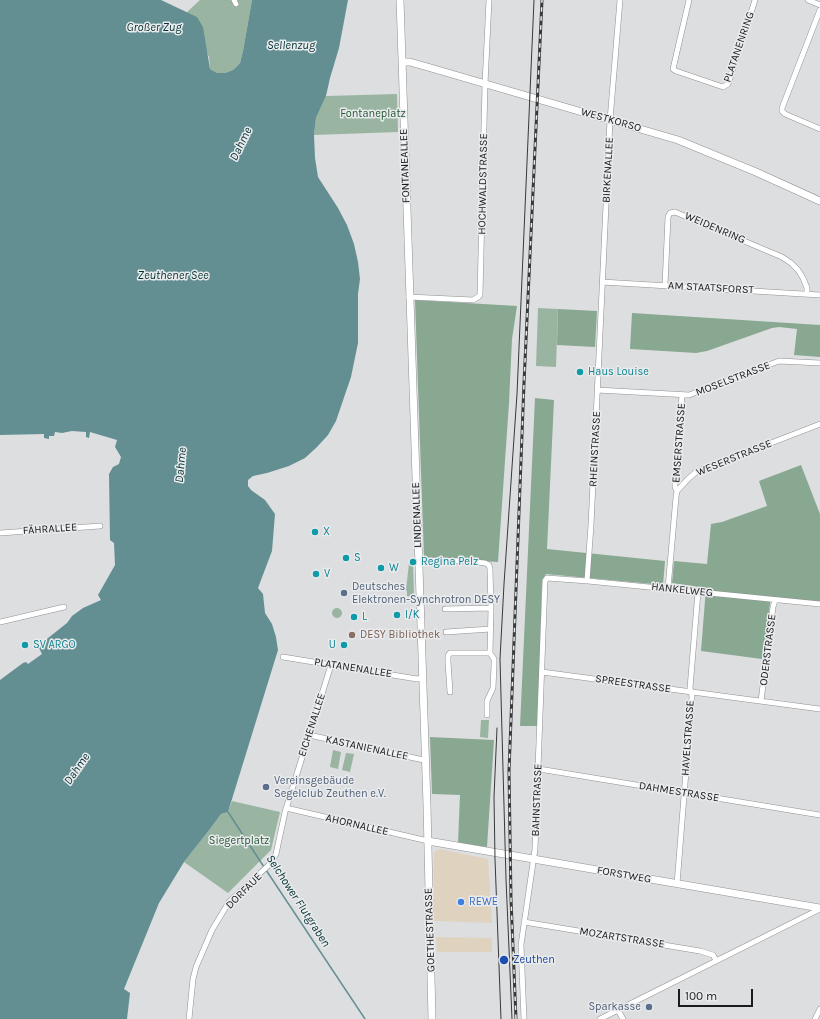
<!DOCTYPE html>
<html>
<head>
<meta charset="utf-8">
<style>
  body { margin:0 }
  #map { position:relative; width:820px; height:1019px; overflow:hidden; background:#dddee0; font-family:Karla,sans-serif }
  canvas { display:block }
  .scale { position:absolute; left:678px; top:989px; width:75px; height:18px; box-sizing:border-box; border:2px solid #1a1b1b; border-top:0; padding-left:5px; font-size:12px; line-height:14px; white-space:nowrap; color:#1a1b1b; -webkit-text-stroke:3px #eaebed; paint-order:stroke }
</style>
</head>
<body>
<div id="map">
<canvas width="820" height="1019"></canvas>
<div class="scale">100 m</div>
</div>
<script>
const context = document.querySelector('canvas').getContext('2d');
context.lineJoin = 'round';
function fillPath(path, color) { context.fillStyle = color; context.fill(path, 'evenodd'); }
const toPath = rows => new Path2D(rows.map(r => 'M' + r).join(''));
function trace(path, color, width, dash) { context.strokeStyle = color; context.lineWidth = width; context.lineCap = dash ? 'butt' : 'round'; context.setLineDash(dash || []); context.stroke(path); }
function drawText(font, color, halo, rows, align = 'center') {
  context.font = font + ' Karla,sans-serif'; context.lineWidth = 3; context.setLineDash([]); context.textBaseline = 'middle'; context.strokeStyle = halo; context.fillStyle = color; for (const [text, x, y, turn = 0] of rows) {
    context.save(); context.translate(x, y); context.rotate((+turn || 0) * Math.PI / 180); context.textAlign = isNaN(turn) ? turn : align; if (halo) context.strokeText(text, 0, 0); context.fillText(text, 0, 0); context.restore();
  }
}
const commercial = toPath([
  [439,849,488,859,492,923,434,921,434,852],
  [436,937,492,938,492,952,437,952]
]);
const green = toPath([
  [200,0,252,0,243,51,240,63,233,70,225,73,217,73,210,69,209,57,187,12],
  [397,94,398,132,314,135,316,118,326,96],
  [538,308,558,309,556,367,536,366],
  [409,563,413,563,414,595,412,595,412,597,407,596,407,591,406,590],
  '332 613a5 5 0 1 1 10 0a5 5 0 1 1-10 0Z',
  [481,720,489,720,488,738,480,737],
  [333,750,341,752,338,769,330,767],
  [346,753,354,754,350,772,342,770],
  [232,801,280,812,271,850,228,893,184,862,210,829,221,814,228,812]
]);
const forest = toPath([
  [415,300,517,306,512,339,509,403,498,562,424,557],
  [558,309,597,311,595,347,557,345],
  [632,313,820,325,820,357,794,355,797,329,779,327,772,328,707,351,696,353,630,349],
  [535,398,554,400,547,549,665,561,663,585,546,574,542,580,538,726,520,726],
  [801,465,820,514,820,603,771,597,762,659,701,651,706,588,672,583,674,561,707,564,711,524,722,522,767,506,759,481],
  [430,737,494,740,487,847,458,843,460,795,432,794]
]);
const water = toPath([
  [0,0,161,0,197,17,203,27,210,69,217,73,225,73,233,70,240,63,243,51,252,0,348,0,339,48,330,78,326,96,316,118,314,135,315,158,318,177,338,208,347,225,354,244,358,262,360,279,358,294,358,343,351,377,336,421,328,435,317,447,305,458,289,466,267,473,253,476,248,480,248,486,251,490,265,500,275,514,272,551,258,588,263,594,265,613,272,624,276,637,278,650,228,812,221,814,210,829,184,862,159,903,124,989,130,993,127,1019,0,1019,0,680,23,663,26,662,28,664,42,654,38,646,67,623,72,616,83,608,101,600,98,595,115,565,114,543,110,540,109,474,113,467,119,464,121,457,115,447,117,440,90,432,89,438,86,437,86,432,72,431,62,433,55,432,54,436,49,436,49,439,44,438,44,434,0,435]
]);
const stream = toPath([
  [228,812,264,867],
  [266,870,365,1019]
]);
const street = toPath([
  [234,0,236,4],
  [689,0,673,69,676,71,723,87,728,84,755,0],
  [808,0,820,5],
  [820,10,782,108,782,111,785,114,820,129],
  [602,282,820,295],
  [665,285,668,217,670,213,675,212,782,257,791,263,798,270,803,278,807,288,807,294],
  [409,297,473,300,478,297,480,295,485,84,489,0],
  [597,390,689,395,779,361,820,363],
  [677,491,675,487,675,484,682,395],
  [0,533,100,526],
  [418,560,464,561,485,563,489,565,490,569,491,608,490,653,494,659,494,665,493,688,487,701,487,715],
  [587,581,591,525,610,120,620,0],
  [668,588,676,497,677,491,688,479,696,472,820,424],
  [445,609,491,608],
  [0,622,64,607],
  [446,632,491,629],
  [283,657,417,679,422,678],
  [542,672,820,709],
  [450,692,448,662,448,656,450,653,490,653],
  [761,701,773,607,775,600],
  [309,735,419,759,425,760],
  [539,769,820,815],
  [286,808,428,841],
  [677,884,692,696,690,688,698,592],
  [524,922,700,951,713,955,716,960],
  [618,1010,623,1019],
  [189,1019,193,979,196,967,212,930,229,902,270,864,276,854,285,812,331,665],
  [524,1019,521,945,535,849,545,581,547,578,588,581,820,604],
  [600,1019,820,909],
  [815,1019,820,1009]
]);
const secondary = toPath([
  [400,0,427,805,432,1019],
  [402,62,410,62,431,68,678,140,756,172,820,201],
  [428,841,820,908]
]);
const tram = toPath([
  [497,728,494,797,495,859,501,1019],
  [512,1019,506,879,500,659,504,584,517,394,534,0]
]);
const rail = toPath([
  [516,1019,511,899,509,771,524,383,542,0]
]);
const markers = [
  [580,372,4,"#0f9aa8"],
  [315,532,4,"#0f9aa8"],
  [346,558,4,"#0f9aa8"],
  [413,562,4,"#0f9aa8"],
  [381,568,4,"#0f9aa8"],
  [316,574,4,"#0f9aa8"],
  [344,593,4,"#5c6f8a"],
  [397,615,4,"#0f9aa8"],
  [354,617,4,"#0f9aa8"],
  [352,635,4,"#8d6e63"],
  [25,645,4,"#0f9aa8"],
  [344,645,4,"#0f9aa8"],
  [266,787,4,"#5c6f8a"],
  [461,902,4,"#3f7fe0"],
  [504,960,5,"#1a4fb4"],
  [649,1007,4,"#5c6f8a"]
];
const streetNames = [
  ["PLATANENRING",739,47,-71],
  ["WESTKORSO",611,120,16],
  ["FONTANEALLEE",405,166,-92],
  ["BIRKENALLEE",608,170,-87],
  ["HOCHWALDSTRASSE",483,184,-89],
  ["WEIDENRING",715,228,23],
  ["AM STAATSFORST",711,288,3],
  ["MOSELSTRASSE",733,379,-21],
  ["EMSERSTRASSE",679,443,-86],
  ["RHEINSTRASSE",595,449,-87],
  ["WESERSTRASSE",734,458,-22],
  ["LINDENALLEE",417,515,-92],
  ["FÄHRALLEE",50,529,-4],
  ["HANKELWEG",682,590,6],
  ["ODERSTRASSE",768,650,-83],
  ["PLATANENALLEE",353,668,9],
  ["SPREESTRASSE",633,684,8],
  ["EICHENALLEE",312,725,-72],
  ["HAVELSTRASSE",688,738,-86],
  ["KASTANIENALLEE",367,748,12],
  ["DAHMESTRASSE",679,792,9],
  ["BAHNSTRASSE",537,800,-88],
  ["AHORNALLEE",357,825,13],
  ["FORSTWEG",624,875,10],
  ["DORFAUE",244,891,-45],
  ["GOETHESTRASSE",430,930,-92],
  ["MOZARTSTRASSE",622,938,9]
];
const parkNames = [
  ["Fontaneplatz",373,114],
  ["Siegertplatz",239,841]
];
const cultureNames = [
  ["Haus Louise",588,372],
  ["X",323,532],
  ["S",354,558],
  ["Regina Pelz",421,562],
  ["W",389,568],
  ["V",324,574],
  ["I/K",405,615],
  ["L",362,617],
  ["SV ARGO",33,645],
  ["U",336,645,"right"]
];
const serviceNames = [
  ["Deutsches",352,587],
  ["Elektronen-Synchrotron DESY",352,600],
  ["Vereinsgebäude",274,781],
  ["Segelclub Zeuthen e.V.",274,794],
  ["Sparkasse",641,1007,"right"]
];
const educationNames = [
  ["DESY Bibliothek",360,635]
];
const shopNames = [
  ["REWE",469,902]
];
const transitNames = [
  ["Zeuthen",513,960]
];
const waterNames = [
  ["Großer Zug",154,28],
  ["Sellenzug",291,46],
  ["Dahme",241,144,-64],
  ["Zeuthener See",173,276],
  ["Dahme",181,465,-85],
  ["Dahme",77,769,-55],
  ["Selchower Flutgraben",298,901,57]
];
fillPath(commercial, '#dfd3bf');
fillPath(green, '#99b5a1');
fillPath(forest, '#88a891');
fillPath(water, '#638f93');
trace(stream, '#638f93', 1.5);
trace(street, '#8f9092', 6);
trace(secondary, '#8f9092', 8);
trace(street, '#fff', 5);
trace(secondary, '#fff', 7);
trace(tram, '#383939', 1);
trace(rail, '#383939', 3);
trace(rail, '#eaebed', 1.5, [4.5]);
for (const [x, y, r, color] of markers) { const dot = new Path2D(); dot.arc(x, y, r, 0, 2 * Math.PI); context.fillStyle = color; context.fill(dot); trace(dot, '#eaebed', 1.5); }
drawText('11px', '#1a1b1b', '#eaebed', streetNames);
drawText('11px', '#215535', '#eaebed', parkNames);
drawText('11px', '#0d838f', '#eaebed', cultureNames, 'left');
drawText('11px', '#4e5e75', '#eaebed', serviceNames, 'left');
drawText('11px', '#785e54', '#eaebed', educationNames, 'left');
drawText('11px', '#366cbe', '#eaebed', shopNames, 'left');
drawText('11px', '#164399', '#eaebed', transitNames, 'left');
drawText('italic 12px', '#023033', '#eaebed', waterNames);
</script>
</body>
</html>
